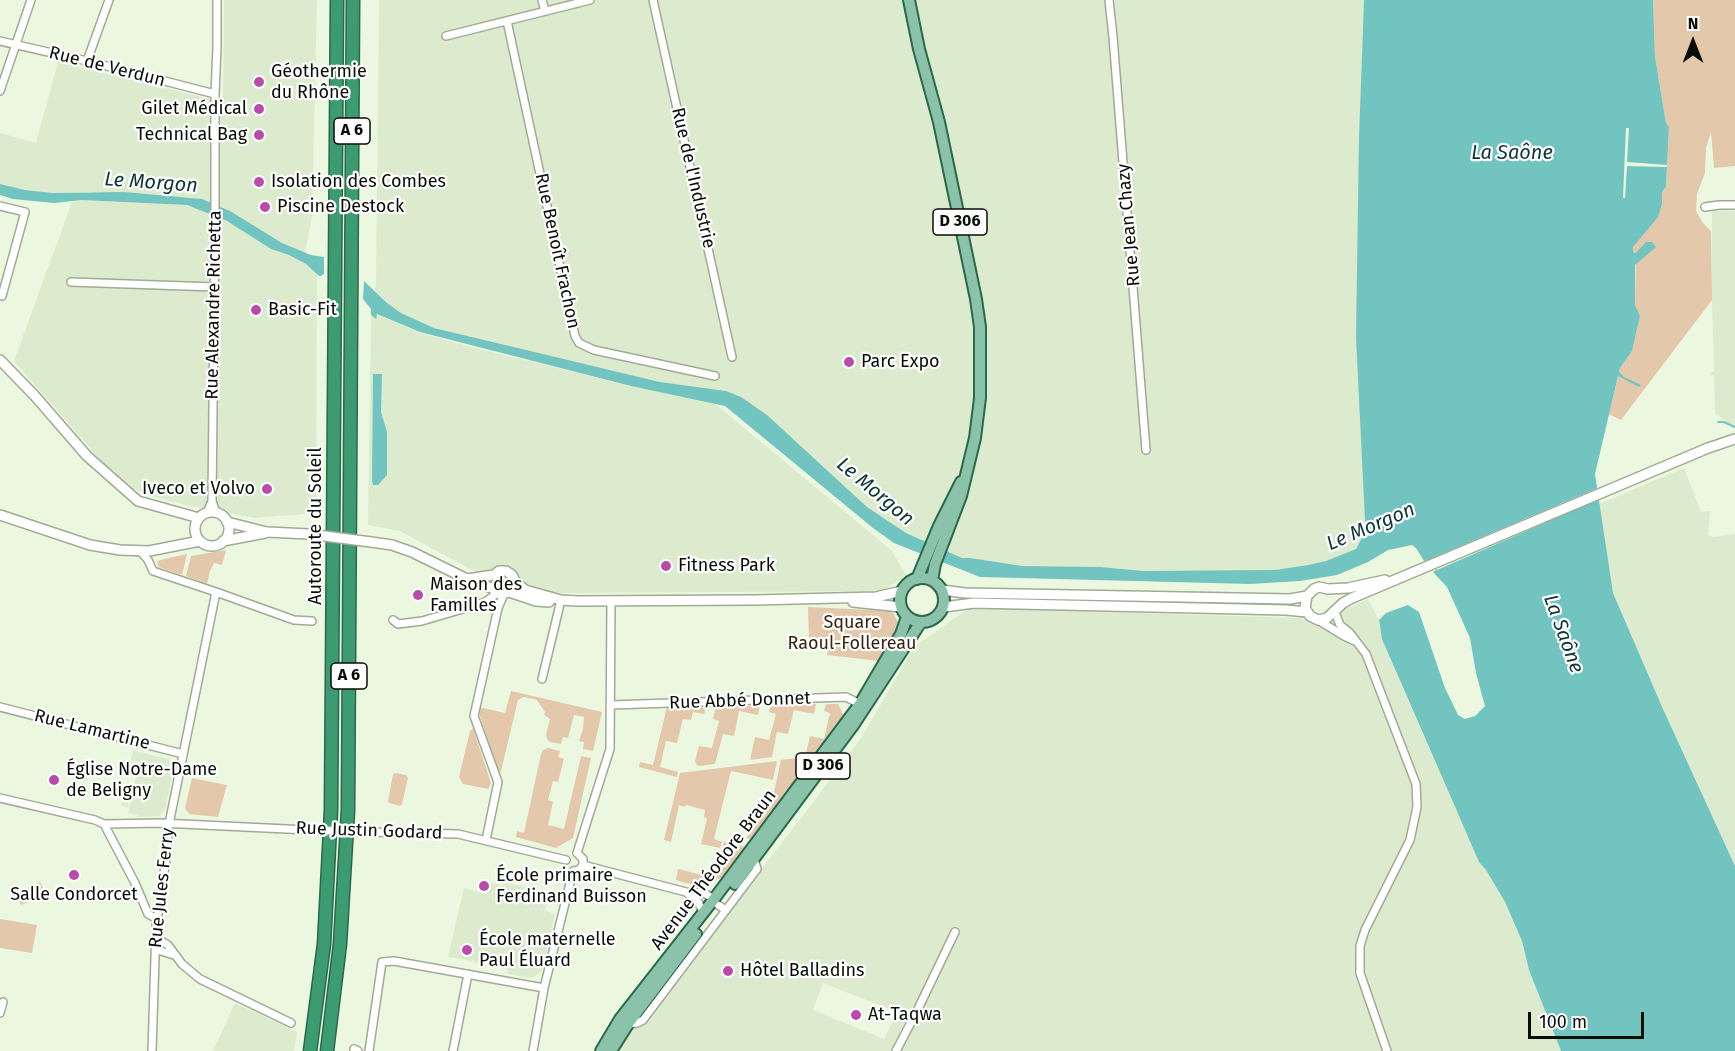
<!DOCTYPE html>
<html>
<head>
<meta charset="utf-8">
<style>
  body { margin:0 }
  #map { position:relative; width:1735px; height:1051px; overflow:hidden; background:#ebf8df; font-family:"Fira Sans",sans-serif }
  canvas { display:block }
  .north { position:absolute; left:1663px; top:12px; width:60px; height:60px; -webkit-text-stroke:4px #fff; paint-order:stroke; rotate:0deg; font-size:16px; font-weight:700; line-height:24px; text-align:center; color:#090d06 }
  .north::after { content:''; display:block; margin:auto; width:21px; height:27px; background:#090d06; clip-path:polygon(50% 0,100% 100%,50% 72%,0 100%) }
  .scale { position:absolute; left:1528px; top:1012px; width:116px; height:27px; box-sizing:border-box; border:3px solid #090d06; border-top:0; padding-left:8px; font-size:18px; line-height:21px; white-space:nowrap; color:#090d06; -webkit-text-stroke:4px #fff; paint-order:stroke }
</style>
</head>
<body>
<div id="map">
<canvas width="1735" height="1051"></canvas>
<div class="north">N</div>
<div class="scale">100 m</div>
</div>
<script>
const context = document.querySelector('canvas').getContext('2d');
context.lineJoin = 'round';
function fillPath(path, color) { context.fillStyle = color; context.fill(path, 'evenodd'); }
const toPath = rows => new Path2D(rows.map(r => 'M' + r).join(''));
function trace(path, color, width, dash) { context.strokeStyle = color; context.lineWidth = width; context.lineCap = dash ? 'butt' : 'round'; context.setLineDash(dash || []); context.stroke(path); }
function drawText(font, color, halo, rows, align = 'center') {
  context.font = font + ' "Fira Sans",sans-serif'; context.lineWidth = 4.5; context.setLineDash([]); context.textBaseline = 'middle'; context.strokeStyle = halo; context.fillStyle = color; for (const [text, x, y, turn = 0] of rows) {
    context.save(); context.translate(x, y); context.rotate((+turn || 0) * Math.PI / 180); context.textAlign = isNaN(turn) ? turn : align; if (halo) context.strokeText(text, 0, 0); context.fillText(text, 0, 0); context.restore();
  }
}
const built = toPath([
  [224,0,317,0,312,216,305,253,272,238,222,207,196,198,89,192,53,193,25,190,0,184,0,133,36,143,58,62,223,102],
  [379,0,1364,0,1359,136,1365,520,1367,528,1356,549,1326,561,1308,565,1275,570,1247,571,1144,571,1101,567,1023,566,970,558,962,558,906,533,867,507,767,415,726,391,660,382,541,354,434,328,401,313,387,303,374,290,376,286],
  [82,200,176,204,193,207,235,225,271,249,289,255,301,261,317,273,316,513,255,518,194,507,147,495,124,484,111,472,14,361,72,202],
  [1712,210,1735,211,1735,428,1715,413,1714,375,1711,376,1710,373,1714,371,1712,300],
  [376,314,420,333,467,346,631,386,713,402,892,551,906,575,883,591,561,593,542,591,472,570,400,531,368,525,371,315,376,318],
  [1684,468,1701,512,1710,511,1708,535,1714,537,1735,534,1735,866,1663,709,1613,593,1599,504],
  [1368,599,1379,620,1379,626,1401,684,1479,862,1486,870,1505,903,1522,941,1529,970,1561,1051,613,1051,626,1031,649,1020,710,935,812,804,863,735,914,647,969,608,1300,618,1322,626,1331,624,1344,610],
  [823,983,897,1012,884,1039,813,1010],
  [133,750,171,760,174,766,165,810,159,816,138,817,138,815,128,813,132,794,130,794,128,807,121,806,127,782,133,784,132,786,134,786,139,762,131,760],
  [483,880,503,886,504,882,529,888,528,893,548,899,545,911,555,914,542,971,532,978,508,974,508,971,499,964,498,966,491,964,492,962,488,961,479,965,474,961,448,957,464,888,479,892],
  [235,1003,297,1032,294,1051,213,1051]
]);
const green = toPath([
  [1653,0,1735,0,1735,166,1714,168,1711,132,1706,148,1705,173,1697,194,1696,211,1703,223,1711,231,1712,300,1621,420,1609,414,1620,368,1632,351,1640,316,1635,305,1636,253,1633,252,1633,247,1662,204,1662,192,1666,187,1669,127,1666,123,1655,56],
  [226,550,222,565,214,563,210,571,207,584,186,576,191,556],
  [187,554,182,575,159,567,158,565,157,562,160,560],
  [808,607,892,611,900,625,879,661,827,655,828,645,809,642],
  [511,691,602,712,593,751,583,749,584,742,579,741,583,729,584,717,574,715,568,738,563,737,561,744,550,742,547,739,546,735,550,719,544,715,545,712,537,700,524,697,518,700,501,771,499,774,478,710,479,707,505,713],
  [816,704,814,714,794,710,788,734,777,732,772,757,750,760,755,737,769,740,776,714,769,712,771,705],
  [826,704,838,704,845,718,752,839,746,838,771,806,781,760,805,757,810,736,824,739,830,713,824,711],
  [716,706,760,706,758,715,739,711,734,736,723,734,715,764,699,766,696,764,695,761,699,746,712,748,719,721,713,719],
  [667,707,706,707,704,714,693,712,691,720,683,719,677,743,666,741,660,767,678,772,677,777,639,767,640,762,653,765],
  [473,728,491,783,488,789,463,784,459,777,470,731],
  [548,748,560,751,558,757,564,759,558,782,553,781,548,800,553,802,548,825,564,829,581,756,591,758,573,838,556,848,516,837,517,831,524,833,541,754,543,750],
  [777,761,773,780,731,771,714,839,722,842,720,848,701,844,707,819,704,817,705,810,686,805,685,807,679,805,671,842,664,840,680,773],
  [396,773,406,775,408,778,402,804,400,806,389,803,388,801,393,774],
  [192,778,227,785,218,817,189,814,185,808],
  [724,842,746,847,724,877,697,886,676,880,678,869,706,876,720,871,729,862,729,858,728,852,722,849],
  [40,882,46,894,21,905,16,894],
  [0,919,37,925,32,953,0,948]
]);
const water = toPath([
  [1364,0,1653,0,1655,56,1666,123,1669,127,1666,187,1662,192,1662,204,1658,217,1633,247,1633,252,1636,253,1646,242,1652,242,1656,247,1635,265,1635,305,1640,316,1632,351,1620,368,1619,372,1624,377,1641,385,1639,387,1618,376,1595,474,1613,593,1663,709,1735,866,1735,1051,1561,1051,1529,970,1522,941,1505,902,1486,870,1479,862,1382,639,1379,620,1386,613,1408,605,1419,612,1445,688,1458,715,1465,719,1475,716,1485,706,1476,673,1470,638,1447,587,1433,572,1437,569,1433,559,1424,561,1416,548,1412,545,1388,550,1368,562,1337,575,1300,581,1250,584,980,577,894,543,873,528,725,406,631,386,420,332,377,314,376,319,371,315,371,309,363,299,364,281,387,303,401,313,434,328,660,382,726,391,741,397,767,415,867,507,906,533,962,558,970,558,1023,566,1101,567,1144,571,1275,570,1308,565,1326,561,1356,549,1367,528,1365,520,1356,338,1359,136],
  [0,184,25,190,53,193,124,192,202,199,230,211,282,243,311,255,324,257,324,274,321,276,319,276,306,264,289,255,271,249,227,221,187,205,82,200,54,203,13,199,0,195],
  [373,374,382,374,381,412,387,432,387,475,378,485,373,485,372,480]
]);
const pier = toPath([
  [1626,128,1629,128,1627,162,1667,165,1667,167,1627,166,1625,198,1623,198],
  [1600,487,1602,498,1437,570,1432,558]
]);
const stream = toPath([
  [1718,422,1724,422,1735,427]
]);
const street = toPath([
  [542,0,545,11],
  [653,0,732,357],
  [1109,0,1113,37,1146,450],
  [507,21,575,336,579,343,594,350,715,376],
  [446,36,590,0],
  [0,41,87,61,215,94],
  [87,61,109,0],
  [0,91,31,0],
  [0,206,25,212,2,296,0,295],
  [1705,207,1719,205,1735,205],
  [71,282,214,287],
  [207,513,212,501],
  [216,513,212,501,215,220,215,94,217,47,217,0],
  [140,551,148,560,153,571,216,592,168,829,167,852,156,927,152,1051],
  [216,592,294,620,312,621],
  [1335,612,1340,625,1350,633,1366,654,1416,784,1417,807,1410,840,1365,930,1360,946,1360,973,1387,1051],
  [393,620,398,624,422,621,483,603,487,601,497,593],
  [1318,620,1344,636,1355,641],
  [542,679,561,600],
  [611,705,846,697,862,705],
  [0,707,183,754],
  [0,798,95,820,104,824,161,823,308,830],
  [104,824,135,883,148,914,157,919],
  [367,832,458,834,566,860],
  [486,840,498,782,474,716,498,608,504,594],
  [577,853,610,749,611,601],
  [583,865,686,892,704,893,714,899],
  [573,871,579,870,583,865,583,859,577,853],
  [686,892,698,902,704,913],
  [718,905,726,910],
  [156,938,168,945,182,964,200,979,291,1023],
  [155,947,161,951,174,955],
  [0,1013,3,1002],
  [628,1024,637,1023,643,1020,757,869,754,859],
  [354,1049,358,1051],
  [369,1051,382,962,394,961,544,988],
  [453,1051,468,974],
  [533,1051,544,988,573,871],
  [896,1051,917,1011,955,932]
]);
const secondary = toPath([
  [0,360,34,395,87,456,138,501,199,518],
  '195 529a17 17 0 1 1 34 0a17 17 0 1 1-34 0Z',
  [0,515,90,545,120,550,149,551,200,541],
  [227,522,267,532,309,534],
  [223,541,265,533],
  [371,542,392,545,412,552,475,583,492,588,500,594,509,592,536,601,549,602],
  [467,579,494,575,499,571,506,571,512,575,515,581,525,590,561,600,577,601,755,600,876,597,902,591],
  [942,590,965,593,1290,599,1307,596,1314,589,1319,587,1328,589,1348,588,1385,580],
  [1307,596,1305,608,1310,616,1318,620,1327,618,1343,603,1352,598,1708,448,1735,439],
  [853,602,901,607],
  [944,607,974,603,1286,610,1307,612]
]);
const primary = toPath([
  [909,0,919,49,939,122,976,299,980,327,980,398,975,438,961,496,935,564,932,580],
  '900 600a22 22 0 1 1 44 0a22 22 0 1 1-44 0Z',
  [917,579,939,526,961,482],
  [735,884,854,724,921,622],
  [601,1051,620,1019,714,899,860,704,901,634,907,617],
  [611,1051,628,1024,696,934]
]);
const highway = toPath([
  [310,1051,324,944,331,810,337,0],
  [327,1051,340,944,348,810,353,0]
]);
const streetBridge = toPath([
  [308,830,367,832]
]);
const secondaryBridge = toPath([
  [309,534,371,542]
]);
const markers = [
  [259,82,6,"#ba4ba9"],
  [259,109,6,"#ba4ba9"],
  [259,135,6,"#ba4ba9"],
  [259,182,6,"#ba4ba9"],
  [265,207,6,"#ba4ba9"],
  [256,310,6,"#ba4ba9"],
  [849,362,6,"#ba4ba9"],
  [267,489,6,"#ba4ba9"],
  [666,566,6,"#ba4ba9"],
  [418,595,6,"#ba4ba9"],
  [54,780,6,"#ba4ba9"],
  [74,875,6,"#ba4ba9"],
  [484,886,6,"#ba4ba9"],
  [467,950,6,"#ba4ba9"],
  [728,971,6,"#ba4ba9"],
  [856,1015,6,"#ba4ba9"]
];
const shields = [
  [352,131,36],
  [960,222,54],
  [349,676,36],
  [823,766,54]
];
const shieldNames = [
  ["A 6",352,131],
  ["D 306",960,222],
  ["A 6",349,676],
  ["D 306",823,766]
];
const streetNames = [
  ["Rue de Verdun",107,67,14],
  ["Rue de l'Industrie",693,178,77],
  ["Rue Jean Chazy",1129,225,-95],
  ["Rue Benoît Frachon",557,251,78],
  ["Rue Alexandre Richetta",214,305,-89],
  ["Autoroute du Soleil",316,526,-90],
  ["Rue Abbé Donnet",740,701,-2],
  ["Rue Lamartine",92,730,14],
  ["Rue Justin Godard",369,831,2],
  ["Avenue Théodore Braun",714,870,-53],
  ["Rue Jules Ferry",162,888,-84]
];
const poiNames = [
  ["Géothermie",271,72],
  ["du Rhône",271,93],
  ["Gilet Médical",247,109,"right"],
  ["Technical Bag",247,135,"right"],
  ["Isolation des Combes",271,182],
  ["Piscine Destock",277,207],
  ["Basic-Fit",268,310],
  ["Parc Expo",861,362],
  ["Iveco et Volvo",255,489,"right"],
  ["Fitness Park",678,566],
  ["Maison des",430,585],
  ["Familles",430,606],
  ["Église Notre-Dame",66,770],
  ["de Beligny",66,791],
  ["École primaire",496,876],
  ["Ferdinand Buisson",496,897],
  ["Salle Condorcet",74,895,"center"],
  ["École maternelle",479,940],
  ["Paul Éluard",479,961],
  ["Hôtel Balladins",740,971],
  ["At-Taqwa",868,1015]
];
const parkNames = [
  ["Square",852,623],
  ["Raoul-Follereau",852,644]
];
const waterNames = [
  ["La Saône",1512,153],
  ["Le Morgon",151,183,4],
  ["Le Morgon",875,492,40],
  ["Le Morgon",1371,527,-23],
  ["La Saône",1563,634,70]
];
fillPath(built, '#dcebcd');
fillPath(green, '#e4c8ac');
fillPath(water, '#72c4c0');
fillPath(pier, '#ebf8df');
trace(stream, '#72c4c0', 2);
trace(street, '#9fab94', 10);
trace(secondary, '#9fab94', 12);
trace(primary, '#2a694c', 14);
trace(highway, '#2a694c', 15);
trace(street, '#fff', 7);
trace(secondary, '#fff', 9);
trace(primary, '#8ac3aa', 10);
trace(highway, '#3c9b71', 12);
trace(streetBridge, '#9fab94', 10, []);
trace(secondaryBridge, '#9fab94', 12, []);
trace(streetBridge, '#fff', 7);
trace(secondaryBridge, '#fff', 9);
for (const [x, y, r, color] of markers) { const dot = new Path2D(); dot.arc(x, y, r, 0, 2 * Math.PI); context.fillStyle = color; context.fill(dot); trace(dot, '#fff', 2); }
for (const [x, y, w] of shields) { const box = new Path2D(); box.roundRect(x - w / 2, y - 13, w, 26, 4.5); context.fillStyle = '#fff'; context.fill(box); trace(box, '#090d06', 1.5); }
drawText('bold 16px', '#090d06', null, shieldNames);
drawText('18px', '#090d06', '#fff', streetNames);
drawText('18px', '#090d06', '#fff', poiNames, 'left');
drawText('18px', '#382510', '#fff', parkNames);
drawText('italic 20px', '#0d3634', '#fff', waterNames);
</script>
</body>
</html>
